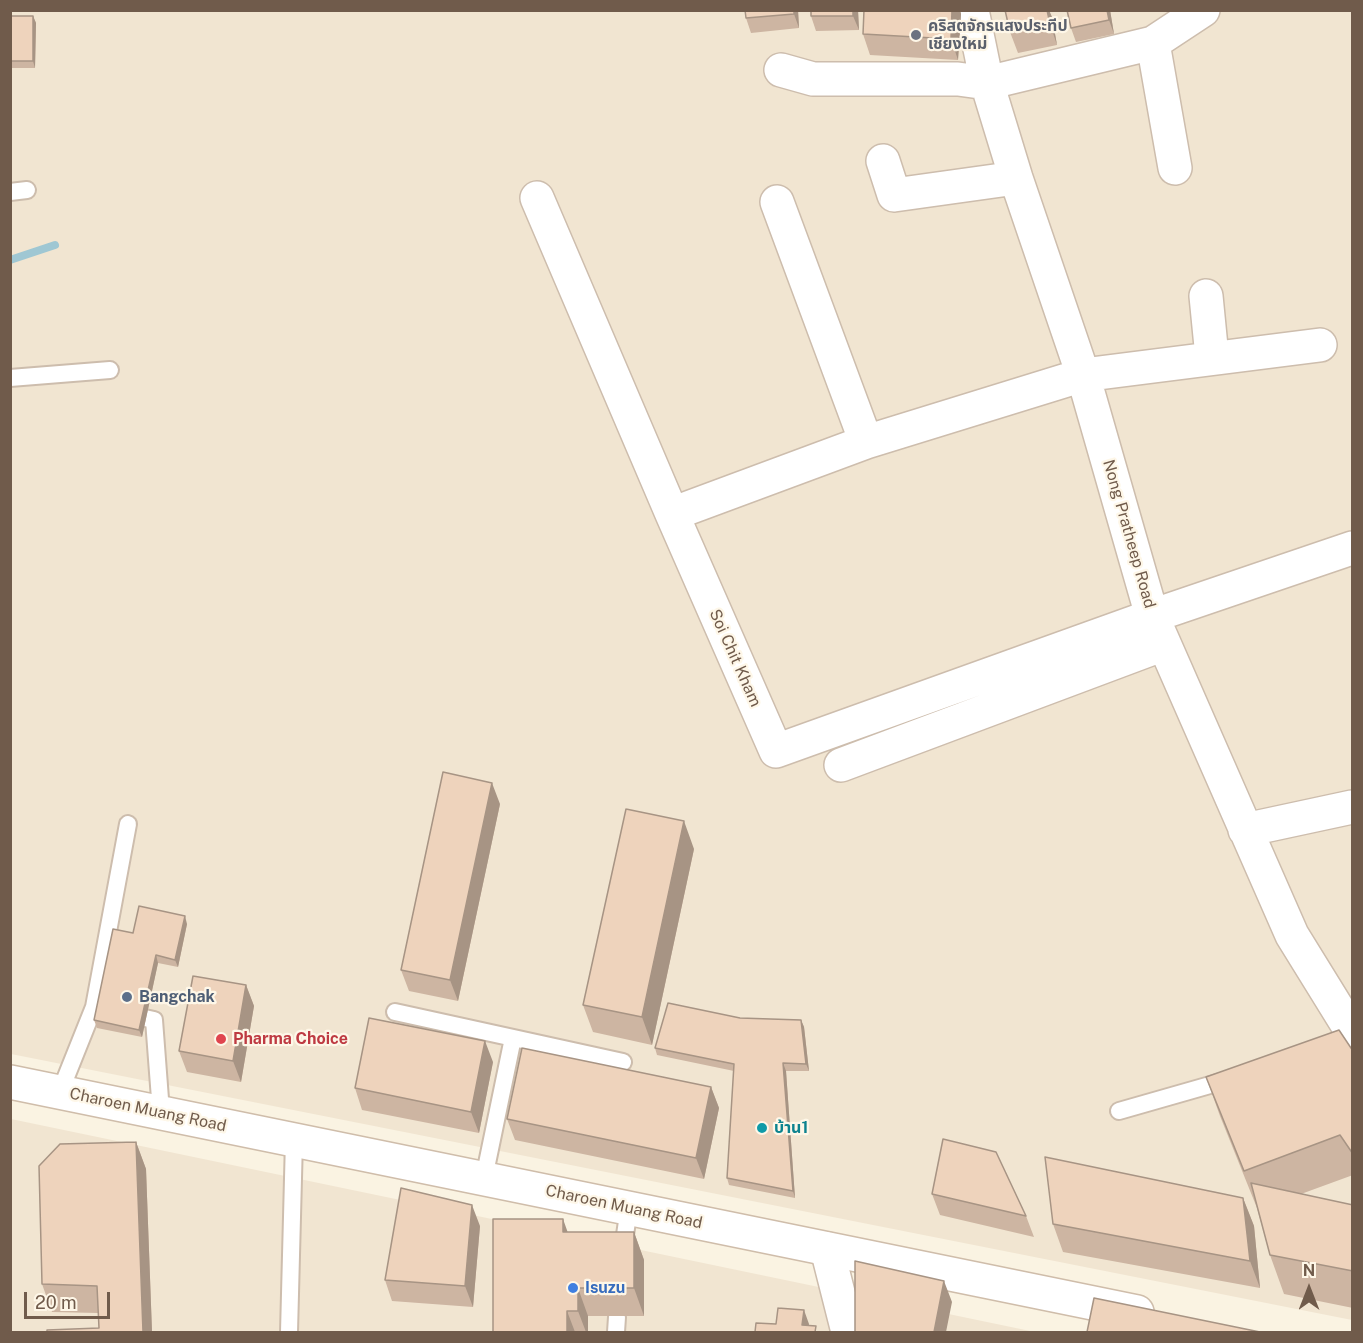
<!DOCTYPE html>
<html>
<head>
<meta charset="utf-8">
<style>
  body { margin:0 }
  #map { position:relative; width:1363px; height:1343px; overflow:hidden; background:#faf3e2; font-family:"Public Sans",sans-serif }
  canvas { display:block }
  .frame { position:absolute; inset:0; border:12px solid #705b4b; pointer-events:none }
  .north { position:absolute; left:1279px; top:1259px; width:60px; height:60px; -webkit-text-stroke:4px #fef7e8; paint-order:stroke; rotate:0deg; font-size:16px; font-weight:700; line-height:24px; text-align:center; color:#705b4b }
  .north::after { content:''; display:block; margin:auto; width:21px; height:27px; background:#705b4b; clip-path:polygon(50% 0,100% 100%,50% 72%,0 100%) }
  .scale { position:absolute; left:24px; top:1292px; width:86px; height:27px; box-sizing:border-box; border:3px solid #705b4b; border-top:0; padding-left:8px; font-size:18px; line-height:21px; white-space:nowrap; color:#705b4b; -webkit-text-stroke:4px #fef7e8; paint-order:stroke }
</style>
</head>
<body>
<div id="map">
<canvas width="1363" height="1343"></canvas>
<div class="frame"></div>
<div class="north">N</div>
<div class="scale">20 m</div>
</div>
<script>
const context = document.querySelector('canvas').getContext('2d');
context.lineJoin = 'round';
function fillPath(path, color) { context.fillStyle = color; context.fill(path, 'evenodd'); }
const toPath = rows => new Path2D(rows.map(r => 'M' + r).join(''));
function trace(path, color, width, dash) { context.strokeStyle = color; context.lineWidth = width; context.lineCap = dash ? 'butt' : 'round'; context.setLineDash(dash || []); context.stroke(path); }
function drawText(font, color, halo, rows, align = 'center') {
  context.font = font + ' "Public Sans","Noto Sans Thai",sans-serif'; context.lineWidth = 4.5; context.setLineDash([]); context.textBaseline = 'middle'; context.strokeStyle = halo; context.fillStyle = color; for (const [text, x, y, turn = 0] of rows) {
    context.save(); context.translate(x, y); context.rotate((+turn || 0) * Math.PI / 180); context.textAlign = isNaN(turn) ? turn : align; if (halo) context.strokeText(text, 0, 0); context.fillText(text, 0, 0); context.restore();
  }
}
const residential = toPath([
  [10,11,1352,11,1352,1320,11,1054],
  [11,1119,1035,1332,11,1332]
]);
const stream = toPath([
  [10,260,55,245]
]);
const service = toPath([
  [10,192,27,190],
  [10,378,110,370],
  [94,1007,128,824],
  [395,1012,623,1062],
  [60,1092,94,1007,154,1020,161,1112],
  [1119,1111,1231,1079],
  [484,1178,513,1038],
  [622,1255,629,1208],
  [289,1332,294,1140],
  [616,1332,617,1317]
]);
const minor = toPath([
  [972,10,987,83,1016,178,1083,375,1152,616,1292,935,1352,1032],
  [1153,43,1175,168],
  [781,70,813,79,958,79,987,83,1153,43,1203,10],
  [883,161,894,195,1016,178],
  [537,198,672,514,776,751,1152,616,1352,548],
  [777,202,866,442],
  [1206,296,1212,357],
  [672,514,866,442,1083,375,1320,345],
  [841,765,1164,644],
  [1245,830,1352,807],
  [827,1249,848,1332]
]);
const secondary = toPath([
  [10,1082,1137,1312]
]);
const wall = toPath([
  [798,10,799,28,751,33,746,18],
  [858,10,859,30,816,31,811,16],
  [864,10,960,10,961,14,958,60,870,55,863,34],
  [1110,10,1114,34,1076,42,1071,28],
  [10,16,33,16,36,23,35,68,10,68],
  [1052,17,1057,45,1018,53,1010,32],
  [500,804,458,1001,409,991,401,970],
  [694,849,652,1045,593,1032,583,1005],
  [187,924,178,967,158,963,142,1037,97,1028,94,1020,133,933],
  [246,985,254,1006,241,1082,187,1072,179,1051],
  [740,1018,801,1020,804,1027,809,1071,786,1071,795,1198,729,1185,727,1178,734,1071,657,1055,655,1048],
  [1353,1051,1353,1175,1301,1194,1353,1205,1353,1308,1284,1294,1270,1255,1257,1208,1220,1116,1206,1077],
  [493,1062,479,1133,362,1110,355,1088],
  [711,1087,719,1108,704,1179,515,1140,507,1119],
  [136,1142,146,1169,152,1332,47,1332,99,1328,98,1313,52,1312,42,1284],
  [932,1194,1026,1216,1034,1237,940,1215],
  [1243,1198,1254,1226,1260,1288,1063,1252,1053,1224],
  [480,1226,473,1307,392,1301,385,1280],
  [568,1232,634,1232,644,1260,644,1316,588,1316,588,1332,493,1332]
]);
const shadedWall = toPath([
  [794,10,798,10,799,28,794,14],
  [853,10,858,10,859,30,853,16],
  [952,10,960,10,961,14,958,60,951,39],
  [1047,10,1049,10,1052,17,1057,45,1050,24],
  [1107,10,1110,10,1114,34,1109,20],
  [33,16,36,23,35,68,33,61],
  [492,783,500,804,458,1001,450,980],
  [684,821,694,849,652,1045,642,1017],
  [185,916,187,924,178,967,175,960],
  [156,955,158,963,142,1037,139,1030],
  [246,985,254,1006,241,1082,233,1061],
  [801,1020,804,1027,809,1071,806,1064],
  [485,1041,493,1062,479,1133,471,1112],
  [783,1063,786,1071,795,1198,793,1191],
  [711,1087,719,1108,704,1179,696,1158],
  [136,1142,146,1169,152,1332,143,1332],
  [1243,1198,1254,1226,1260,1288,1250,1261],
  [472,1205,480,1226,473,1307,465,1286],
  [563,1219,573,1247,563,1232],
  [634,1232,644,1260,644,1316,634,1288],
  [944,1281,952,1302,946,1332,934,1332],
  [578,1288,588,1316,588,1332,586,1332,578,1311],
  [804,1310,809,1324,808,1332,802,1325],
  [567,1311,575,1332,567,1332]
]);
const building = toPath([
  [745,10,794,10,794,14,746,18,745,10],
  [811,10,853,10,853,16,811,16,811,10],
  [864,10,952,10,951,39,863,34,864,10],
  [1005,10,1047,10,1050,24,1010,32,1005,10],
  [1067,10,1107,10,1109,20,1071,28,1067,10],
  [10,16,33,16,33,61,10,61,10,16],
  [443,772,492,783,450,980,401,970,443,772],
  [626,809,684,821,642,1017,583,1005,626,809],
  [139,906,185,916,175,960,156,955,139,1030,94,1020,113,929,133,933,139,906],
  [193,976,246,985,233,1061,179,1051,193,976],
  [668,1003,740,1018,801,1020,806,1064,783,1063,793,1191,727,1178,734,1064,655,1048,668,1003],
  [369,1018,485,1041,471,1112,355,1088,369,1018],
  [1339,1030,1353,1051,1353,1154,1340,1135,1244,1171,1206,1077,1339,1030],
  [522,1048,711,1087,696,1158,507,1119,522,1048],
  [943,1139,996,1152,1026,1216,932,1194,943,1139],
  [136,1142,143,1332,47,1332,47,1330,99,1328,97,1286,42,1284,39,1166,60,1144,136,1142],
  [1045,1157,1243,1198,1250,1261,1053,1224,1045,1157],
  [1251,1183,1353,1205,1353,1271,1270,1255,1251,1183],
  [401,1188,472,1205,465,1286,385,1280,401,1188],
  [493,1219,563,1219,563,1232,634,1232,634,1288,578,1288,578,1311,567,1311,567,1332,493,1332,493,1219],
  [855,1261,944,1281,934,1332,855,1332,855,1261],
  [1094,1298,1260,1332,1087,1332,1094,1298],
  [778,1308,804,1310,802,1325,816,1326,815,1332,755,1332,756,1323,776,1324,778,1308]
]);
const markers = [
  [916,35,6,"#6b7280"],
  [127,997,6,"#5c6f8a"],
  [221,1039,6,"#e0444e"],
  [762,1128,6,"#0f9aa8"],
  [573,1288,6,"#3f7fe0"]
];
const worshipNames = [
  ["คริสตจักรแสงประทีป",928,26],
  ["เชียงใหม่",928,44]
];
const streetNames = [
  ["Nong Pratheep Road",1129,534,74],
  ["Soi Chit Kham",735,658,66],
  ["Charoen Muang Road",148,1110,12],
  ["Charoen Muang Road",624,1207,12]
];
const serviceNames = [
  ["Bangchak",139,997]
];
const healthNames = [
  ["Pharma Choice",233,1039]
];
const cultureNames = [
  ["บ้าน1",774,1128]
];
const shopNames = [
  ["Isuzu",585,1288]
];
fillPath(residential, '#f1e5d1');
trace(stream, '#9fc7d3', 8);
trace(service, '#cdbdad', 20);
trace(minor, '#cdbdad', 36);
trace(secondary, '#cfbdaa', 36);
trace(service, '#fff', 16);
trace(minor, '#fff', 33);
trace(secondary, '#fff', 33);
fillPath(wall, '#cdb5a2');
fillPath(shadedWall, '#a79484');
fillPath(building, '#eed3bc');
trace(building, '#a79484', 1.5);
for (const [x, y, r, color] of markers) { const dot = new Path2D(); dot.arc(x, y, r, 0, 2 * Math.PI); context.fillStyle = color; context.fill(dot); trace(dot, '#fef7e8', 2); }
drawText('bold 16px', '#5b616d', '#fef7e8', worshipNames, 'left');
drawText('16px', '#705b4b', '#fef7e8', streetNames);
drawText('bold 16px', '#4e5e75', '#fef7e8', serviceNames, 'left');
drawText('bold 16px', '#be3a42', '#fef7e8', healthNames, 'left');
drawText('bold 16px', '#0d838f', '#fef7e8', cultureNames, 'left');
drawText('bold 16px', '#366cbe', '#fef7e8', shopNames, 'left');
</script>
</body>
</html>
